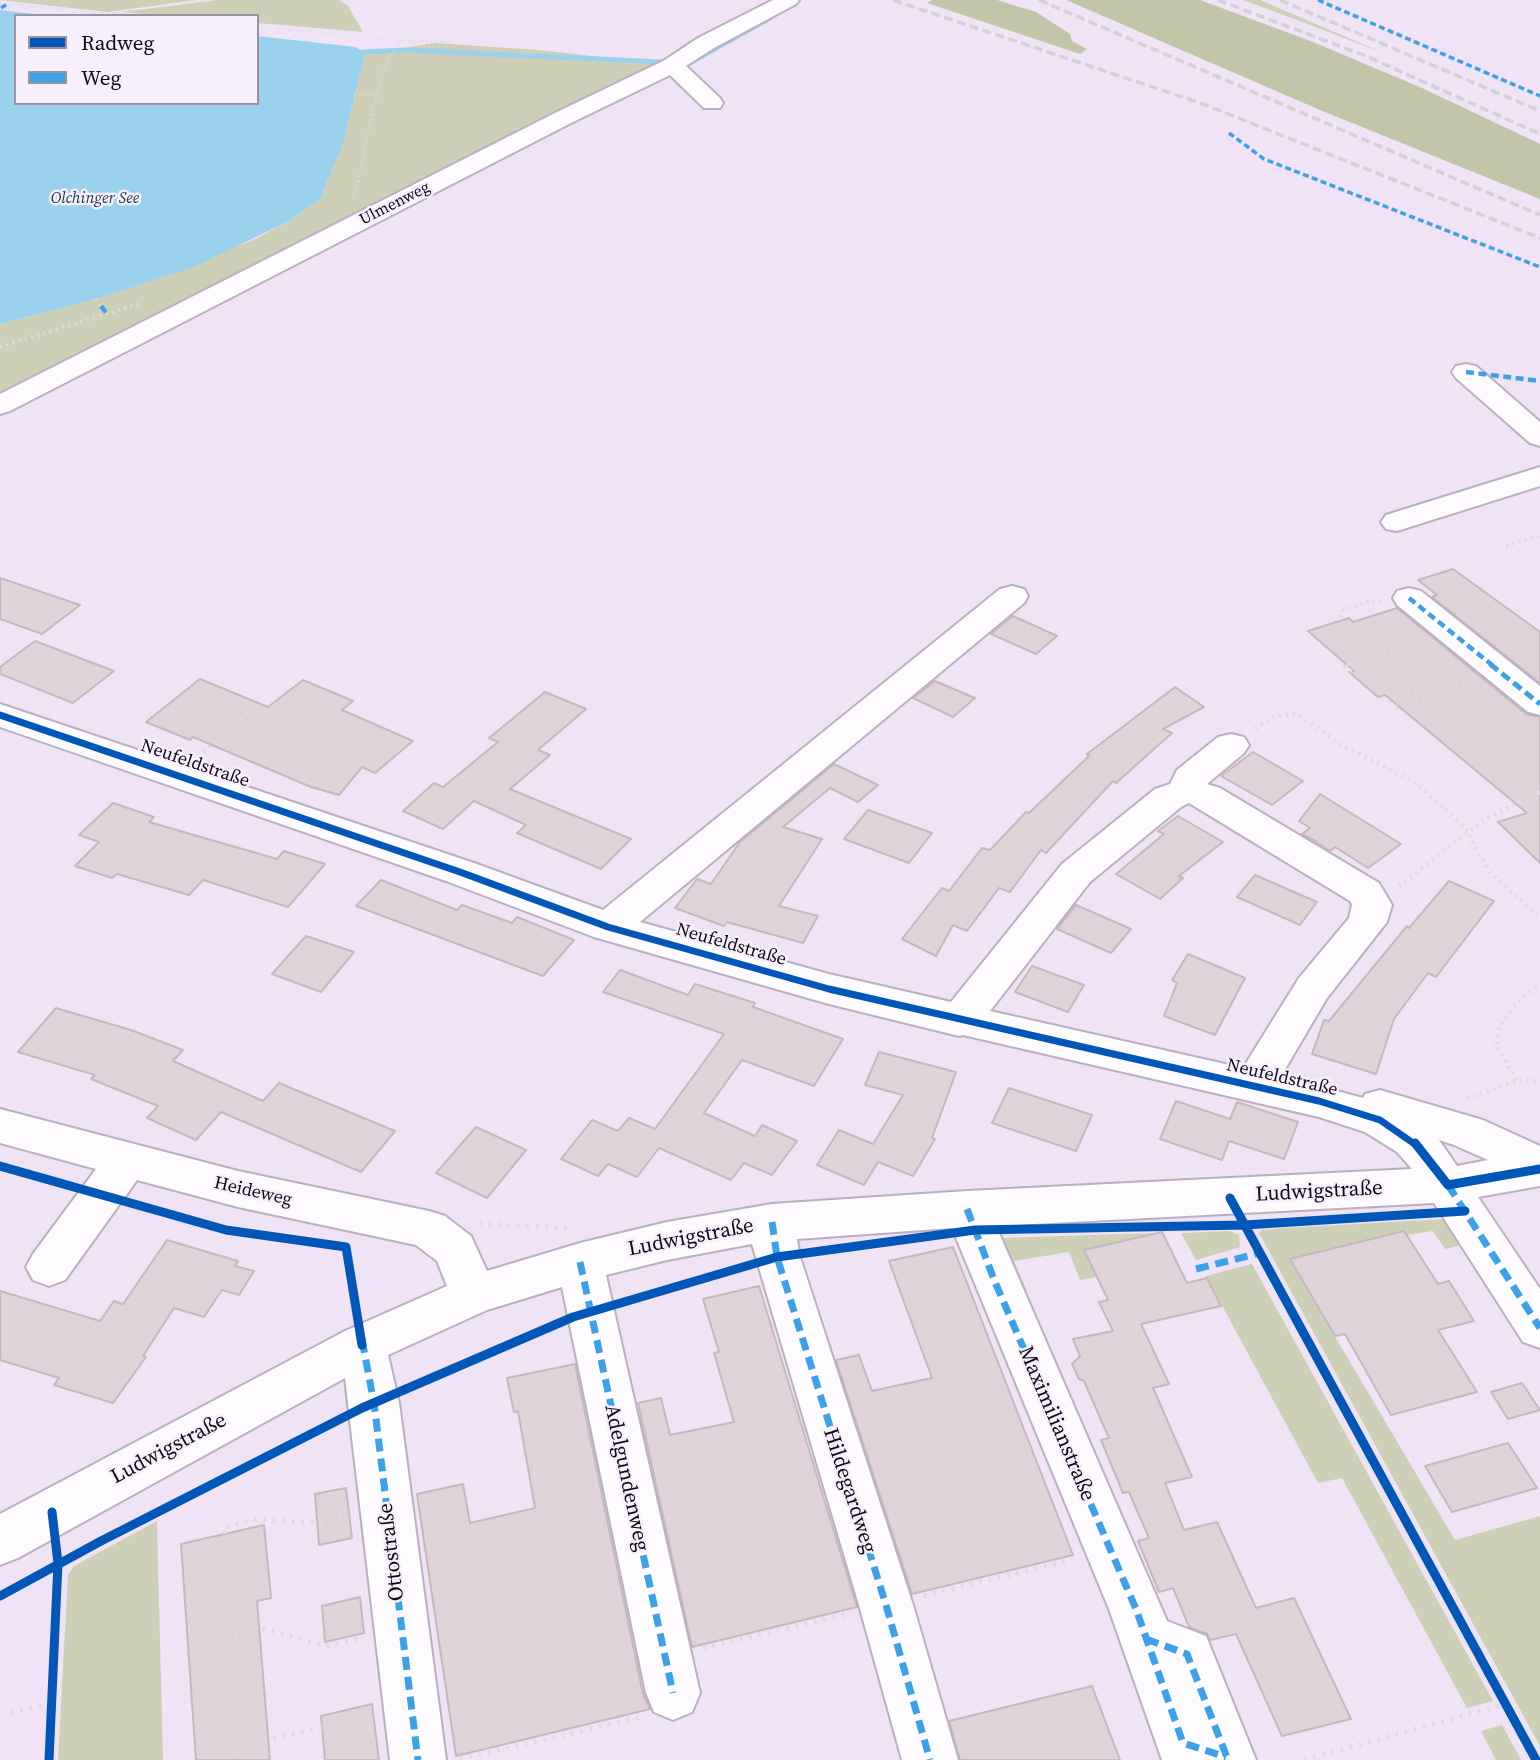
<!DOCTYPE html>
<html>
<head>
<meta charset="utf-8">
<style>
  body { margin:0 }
  #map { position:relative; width:1540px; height:1760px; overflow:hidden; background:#efe3f5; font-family:"Source Serif 4",serif }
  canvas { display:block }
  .legend { position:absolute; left:14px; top:14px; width:245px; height:91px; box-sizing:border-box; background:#f8effc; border:2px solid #9b939f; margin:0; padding:9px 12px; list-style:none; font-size:21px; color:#100913 }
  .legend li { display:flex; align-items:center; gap:14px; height:35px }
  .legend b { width:35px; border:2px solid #9b939f }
</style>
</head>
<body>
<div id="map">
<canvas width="1540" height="1760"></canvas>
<ul class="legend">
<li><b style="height:9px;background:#0057b8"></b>Radweg</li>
<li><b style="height:9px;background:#3da1ea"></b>Weg</li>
</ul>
</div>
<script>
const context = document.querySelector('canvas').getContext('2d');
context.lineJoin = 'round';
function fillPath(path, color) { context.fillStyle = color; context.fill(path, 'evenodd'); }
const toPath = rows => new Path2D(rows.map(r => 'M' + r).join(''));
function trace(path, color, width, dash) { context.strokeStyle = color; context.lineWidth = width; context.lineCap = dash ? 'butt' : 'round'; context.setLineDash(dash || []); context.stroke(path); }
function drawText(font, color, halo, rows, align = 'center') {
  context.font = font + ' "Source Serif 4",serif'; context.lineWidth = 5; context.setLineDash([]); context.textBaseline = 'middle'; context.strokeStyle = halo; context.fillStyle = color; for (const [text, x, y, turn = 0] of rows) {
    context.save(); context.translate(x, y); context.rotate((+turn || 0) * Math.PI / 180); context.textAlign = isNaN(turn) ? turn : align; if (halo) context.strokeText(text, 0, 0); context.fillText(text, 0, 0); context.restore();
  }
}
const green = toPath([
  [0,0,197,0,107,12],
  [217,0,339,0,348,6,363,32,257,23,257,16,164,16,122,12],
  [1243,0,1260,0,1386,54,1305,23],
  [434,43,539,50,673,65,0,405,0,324,96,299,251,241,291,220,320,199,343,144,365,54],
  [1446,1219,1461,1245,1445,1249,1433,1231,1407,1235,1404,1231,1290,1260,1455,1540,1540,1516,1540,1746,1259,1233,1262,1230,1284,1228],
  [1230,1231,1239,1235,1240,1247,1196,1260,1181,1233],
  [1157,1233,1084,1250,1097,1277,1080,1280,1069,1252,1014,1261,1027,1291,1019,1293,1000,1238],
  [1252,1264,1493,1701,1467,1708,1342,1478,1318,1483,1206,1276],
  [157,1521,163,1760,58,1760,68,1575,74,1566],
  [1502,1725,1521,1760,1496,1760,1481,1731]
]);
const forest = toPath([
  [932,0,997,0,1036,12,1070,34,1072,41,1087,49,1080,54,927,3],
  [1066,0,1200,0,1313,42,1422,88,1540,144,1540,199,1320,110]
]);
const water = toPath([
  [0,10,52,16,16,16,16,103,257,103,257,36,356,47,365,54,343,144,320,199,291,220,194,267,96,299,0,324]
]);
const stream = toPath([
  [363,52,406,50,662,62],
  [693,61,770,18]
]);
const building = toPath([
  [1453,569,1540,632,1540,683,1432,597,1437,595,1418,580,1453,569],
  [0,578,80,605,42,634,0,619,0,578],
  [1397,608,1526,714,1540,717,1540,863,1498,822,1527,813,1385,695,1378,697,1349,672,1354,671,1308,631,1349,618,1353,622,1397,608],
  [1013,616,1033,625,1057,636,1036,654,991,634,1013,616],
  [35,641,114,671,73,703,0,674,0,667,35,641],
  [200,679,268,707,303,680,353,701,342,710,413,741,375,773,362,767,339,795,311,787,193,737,190,740,146,722,200,679],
  [935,681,975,698,953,717,913,698,935,681],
  [1175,687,1204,707,1163,729,1172,733,1116,783,1113,781,1046,853,1041,850,1010,892,999,888,967,931,953,925,936,956,902,939,942,888,949,891,982,848,990,850,1026,812,1029,813,1089,756,1087,754,1175,687],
  [545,692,586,709,538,750,550,755,510,789,631,839,601,869,517,833,526,825,474,801,443,829,403,811,434,783,443,787,498,742,489,738,545,692],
  [1253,752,1303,781,1272,805,1221,776,1253,752],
  [834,764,878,785,858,802,830,788,783,827,822,839,779,906,818,916,803,943,727,922,724,926,675,908,697,879,711,884,740,842,834,764],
  [1320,794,1401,844,1368,868,1335,847,1330,851,1315,841,1302,834,1310,828,1299,821,1320,794],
  [113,803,154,817,149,822,277,859,284,851,325,864,288,907,203,880,189,895,117,874,112,878,75,866,99,842,79,835,113,803],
  [868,810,932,833,909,863,844,839,868,810],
  [1178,816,1223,842,1179,876,1183,878,1160,899,1116,874,1164,834,1158,831,1178,816],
  [1255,875,1317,902,1300,925,1237,897,1255,875],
  [381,880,457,910,462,905,512,923,517,917,574,940,543,976,356,906,381,880],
  [1449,881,1494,901,1436,977,1428,973,1394,1019,1376,1074,1312,1054,1324,1020,1329,1021,1407,926,1409,928,1449,881],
  [1076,905,1131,929,1111,953,1057,929,1076,905],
  [306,936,354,952,321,992,272,974,306,936],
  [1188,954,1245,978,1215,1035,1164,1016,1177,983,1172,980,1188,954],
  [1032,966,1084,985,1068,1012,1015,992,1032,966],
  [620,970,688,995,695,984,755,1003,753,1007,843,1039,814,1086,742,1060,704,1113,755,1136,762,1125,797,1141,772,1175,744,1163,731,1180,659,1148,637,1177,608,1164,598,1176,561,1159,592,1120,618,1131,629,1118,655,1129,724,1034,603,992,620,970],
  [56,1008,131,1030,183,1050,173,1061,263,1101,279,1083,395,1131,361,1172,221,1112,196,1140,147,1118,158,1106,91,1079,95,1075,18,1052,56,1008],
  [879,1052,956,1072,932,1138,935,1139,913,1176,878,1162,864,1185,817,1165,839,1130,873,1144,903,1095,865,1085,879,1052],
  [1009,1088,1092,1115,1076,1151,992,1123,1009,1088],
  [1176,1101,1230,1119,1237,1102,1298,1122,1284,1159,1229,1141,1222,1160,1160,1139,1176,1101],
  [476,1127,526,1150,487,1198,436,1173,476,1127],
  [1404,1231,1438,1284,1449,1281,1474,1321,1438,1330,1477,1392,1391,1415,1345,1334,1335,1336,1290,1259,1404,1231],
  [1162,1232,1187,1283,1207,1278,1221,1306,1141,1324,1169,1384,1153,1388,1192,1477,1165,1483,1184,1530,1217,1522,1256,1608,1294,1598,1351,1719,1282,1736,1236,1634,1210,1640,1207,1634,1189,1627,1173,1588,1159,1592,1138,1541,1149,1538,1129,1492,1123,1493,1101,1440,1109,1438,1084,1381,1079,1379,1072,1364,1080,1356,1073,1339,1113,1331,1099,1302,1108,1300,1084,1250,1162,1232],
  [167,1240,238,1261,235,1266,254,1271,239,1295,222,1290,204,1317,174,1308,143,1356,146,1357,113,1403,54,1385,59,1378,0,1360,0,1291,100,1321,114,1301,123,1304,167,1240],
  [953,1247,1073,1555,912,1594,836,1360,859,1355,872,1391,932,1378,889,1261,953,1247],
  [759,1286,857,1607,692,1647,638,1403,661,1398,670,1435,734,1422,714,1353,719,1352,703,1299,759,1286],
  [575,1364,643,1694,650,1709,456,1756,417,1494,463,1484,470,1523,535,1508,518,1411,514,1412,507,1378,575,1364],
  [1522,1383,1540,1410,1508,1419,1491,1392,1522,1383],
  [1508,1443,1537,1488,1452,1512,1425,1466,1508,1443],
  [346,1488,352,1538,319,1545,315,1494,346,1488],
  [264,1525,271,1598,257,1601,270,1760,196,1760,181,1544,264,1525],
  [360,1597,364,1633,325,1642,322,1606,360,1597],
  [1092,1686,1120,1760,960,1760,949,1721,1092,1686],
  [372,1704,379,1760,325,1760,321,1716,372,1704]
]);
const pathFar3 = toPath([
  [0,3,133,16],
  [116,12,206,0],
  [257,27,413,41,432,23,464,0],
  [413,41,451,42],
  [355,95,376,95],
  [354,199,376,95,388,61,401,40]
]);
const pathFar2 = toPath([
  [96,299,101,306],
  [0,347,138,304],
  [1506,546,1540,536],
  [1340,617,1343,610,1367,602,1382,601],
  [1343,659,1412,636],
  [1347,665,1419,641]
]);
const pathFar1 = toPath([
  [1352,671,1345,666,1352,664],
  [1388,701,1463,676],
  [1396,707,1469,683],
  [1255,729,1274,716,1296,714,1345,747,1418,784,1469,832,1473,845,1491,873,1540,918],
  [198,756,253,710,300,727],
  [1399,886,1485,819,1540,792],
  [1517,1080,1496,1045,1500,1025,1518,1002,1540,985],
  [1467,1099,1517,1080,1540,1081]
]);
const path = toPath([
  [479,1224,572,1228],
  [225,1534,224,1527,258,1519,317,1523,349,1516],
  [924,1596,1072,1560],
  [226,1645,224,1637,264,1629,327,1646,363,1638],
  [703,1648,848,1614],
  [11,1713,52,1704],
  [235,1753,233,1747,322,1727],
  [460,1759,643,1717],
  [1304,1760,1506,1704]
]);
const minor = toPath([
  [773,0,799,0,796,4,714,48,686,66,720,98,723,103,720,108,704,108,670,75,573,122,10,411,0,414,0,394,557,112,665,60,698,38,773,0],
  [1466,364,1476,366,1540,422,1540,446,1530,443,1456,378,1452,372,1456,366,1466,364],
  [1540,467,1540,486,1397,531,1386,529,1381,522,1386,515,1540,467],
  [1012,586,1024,589,1028,596,1024,603,640,922,829,974,951,1002,1062,864,1155,789,1170,784,1177,770,1218,737,1231,734,1244,737,1249,745,1244,753,1207,784,1220,788,1379,883,1392,905,1387,922,1327,998,1281,1076,1363,1098,1365,1094,1380,1090,1483,1120,1540,1146,1540,1186,1478,1197,1540,1289,1540,1348,1523,1342,1434,1203,996,1226,1167,1621,1206,1636,1256,1760,1162,1760,1109,1609,952,1228,797,1239,800,1257,913,1605,958,1760,902,1760,859,1605,752,1244,667,1260,606,1275,700,1693,692,1712,673,1720,654,1712,646,1693,562,1287,487,1310,388,1355,399,1403,446,1760,390,1760,345,1378,18,1558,0,1565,0,1514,345,1331,447,1286,437,1261,416,1245,238,1207,137,1180,65,1280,49,1286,33,1280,26,1267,33,1254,96,1169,0,1143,0,1109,238,1171,429,1211,445,1216,471,1236,487,1271,580,1243,667,1222,772,1204,967,1191,1412,1169,1397,1152,1365,1132,1319,1117,963,1035,959,1036,829,1004,594,937,446,881,0,727,0,704,474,863,603,910,1000,589,1012,586],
  [1189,803,1350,901,1352,905,1349,918,1299,978,1243,1068,990,1011,1090,882,1181,807,1189,803],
  [1439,1140,1454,1145,1488,1160,1457,1166,1439,1140],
  [1409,588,1421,591,1540,686,1540,715,1528,712,1397,605,1393,598,1397,591,1409,588]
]);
const rail = toPath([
  [893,0,1203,104,1540,238],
  [1039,0,1540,215],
  [1218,0,1366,56,1540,134],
  [1280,0,1540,111]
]);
const quietFar3 = toPath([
  [1318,0,1540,96],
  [1,8,7,4],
  [1229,133,1264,159,1540,267]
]);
const quietFar2 = toPath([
  [101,306,108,315],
  [1466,372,1540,381],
  [1409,598,1492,665]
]);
const quietFar1 = toPath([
  [1490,664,1540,704]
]);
const quiet = toPath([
  [1448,1185,1540,1328],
  [967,1209,995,1282,1136,1609,1183,1743,1226,1757],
  [772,1222,777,1257,886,1605,930,1760],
  [580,1262,673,1693],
  [1196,1269,1260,1253],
  [362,1340,374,1403,418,1760],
  [1146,1639,1187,1654,1228,1760]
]);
const cyclewayFar1 = toPath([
  [0,715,460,872,608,927,829,989,1319,1101,1380,1120,1416,1145]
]);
const cycleway = toPath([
  [1415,1143,1448,1185,1540,1169],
  [0,1166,226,1230,346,1247,362,1345],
  [1230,1198,1536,1760],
  [0,1596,101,1541,362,1408,573,1317,777,1257,975,1230,1245,1225,1465,1211],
  [49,1760,58,1563,52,1512]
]);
const farWaternames = [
  ["Olchinger See",95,199]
];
const farStreetnames = [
  ["Ulmenweg",395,204,-27]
];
const streetNames = [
  ["Neufeldstraße",195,764,19],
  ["Neufeldstraße",731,945,16],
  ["Neufeldstraße",1282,1078,13],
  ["Heideweg",253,1192,13]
];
const nearStreetnames = [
  ["Ludwigstraße",1319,1192,-3],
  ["Ludwigstraße",691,1238,-11],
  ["Maximilianstraße",1056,1424,67],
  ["Ludwigstraße",169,1449,-28],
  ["Adelgundenweg",626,1478,78],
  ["Hildegardweg",849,1491,72],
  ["Ottostraße",392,1552,-97]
];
fillPath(green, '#cdd0b7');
fillPath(forest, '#c2c5a7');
fillPath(water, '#9ad2ee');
trace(stream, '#9ad2ee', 5);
fillPath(building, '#dfd2d9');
trace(building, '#c5b8be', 2);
trace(minor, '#bab0bf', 4);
trace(pathFar3, '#dfdae1', 2.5, [1, 3.5]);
trace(pathFar2, '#dfdae1', 3.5, [2, 4.5]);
trace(pathFar1, '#dfdae1', 4.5, [2, 5]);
trace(path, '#dfdae1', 5, [2.5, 7]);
fillPath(minor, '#fdfbfe');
trace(rail, '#d4d0d6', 3.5, [9, 4.5]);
trace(quietFar3, '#3da1ea', 3.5, [6, 3.5]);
trace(quietFar2, '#3da1ea', 4.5, [8, 4.5]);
trace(quietFar1, '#3da1ea', 5, [10, 5]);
trace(quiet, '#3da1ea', 7, [13, 7]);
trace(cyclewayFar1, '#0057b8', 7);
trace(cycleway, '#0057b8', 9);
drawText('italic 16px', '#163d4b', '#f8effc', farWaternames);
drawText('16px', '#100913', '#f8effc', farStreetnames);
drawText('18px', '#100913', '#f8effc', streetNames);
drawText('21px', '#100913', '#f8effc', nearStreetnames);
</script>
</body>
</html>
